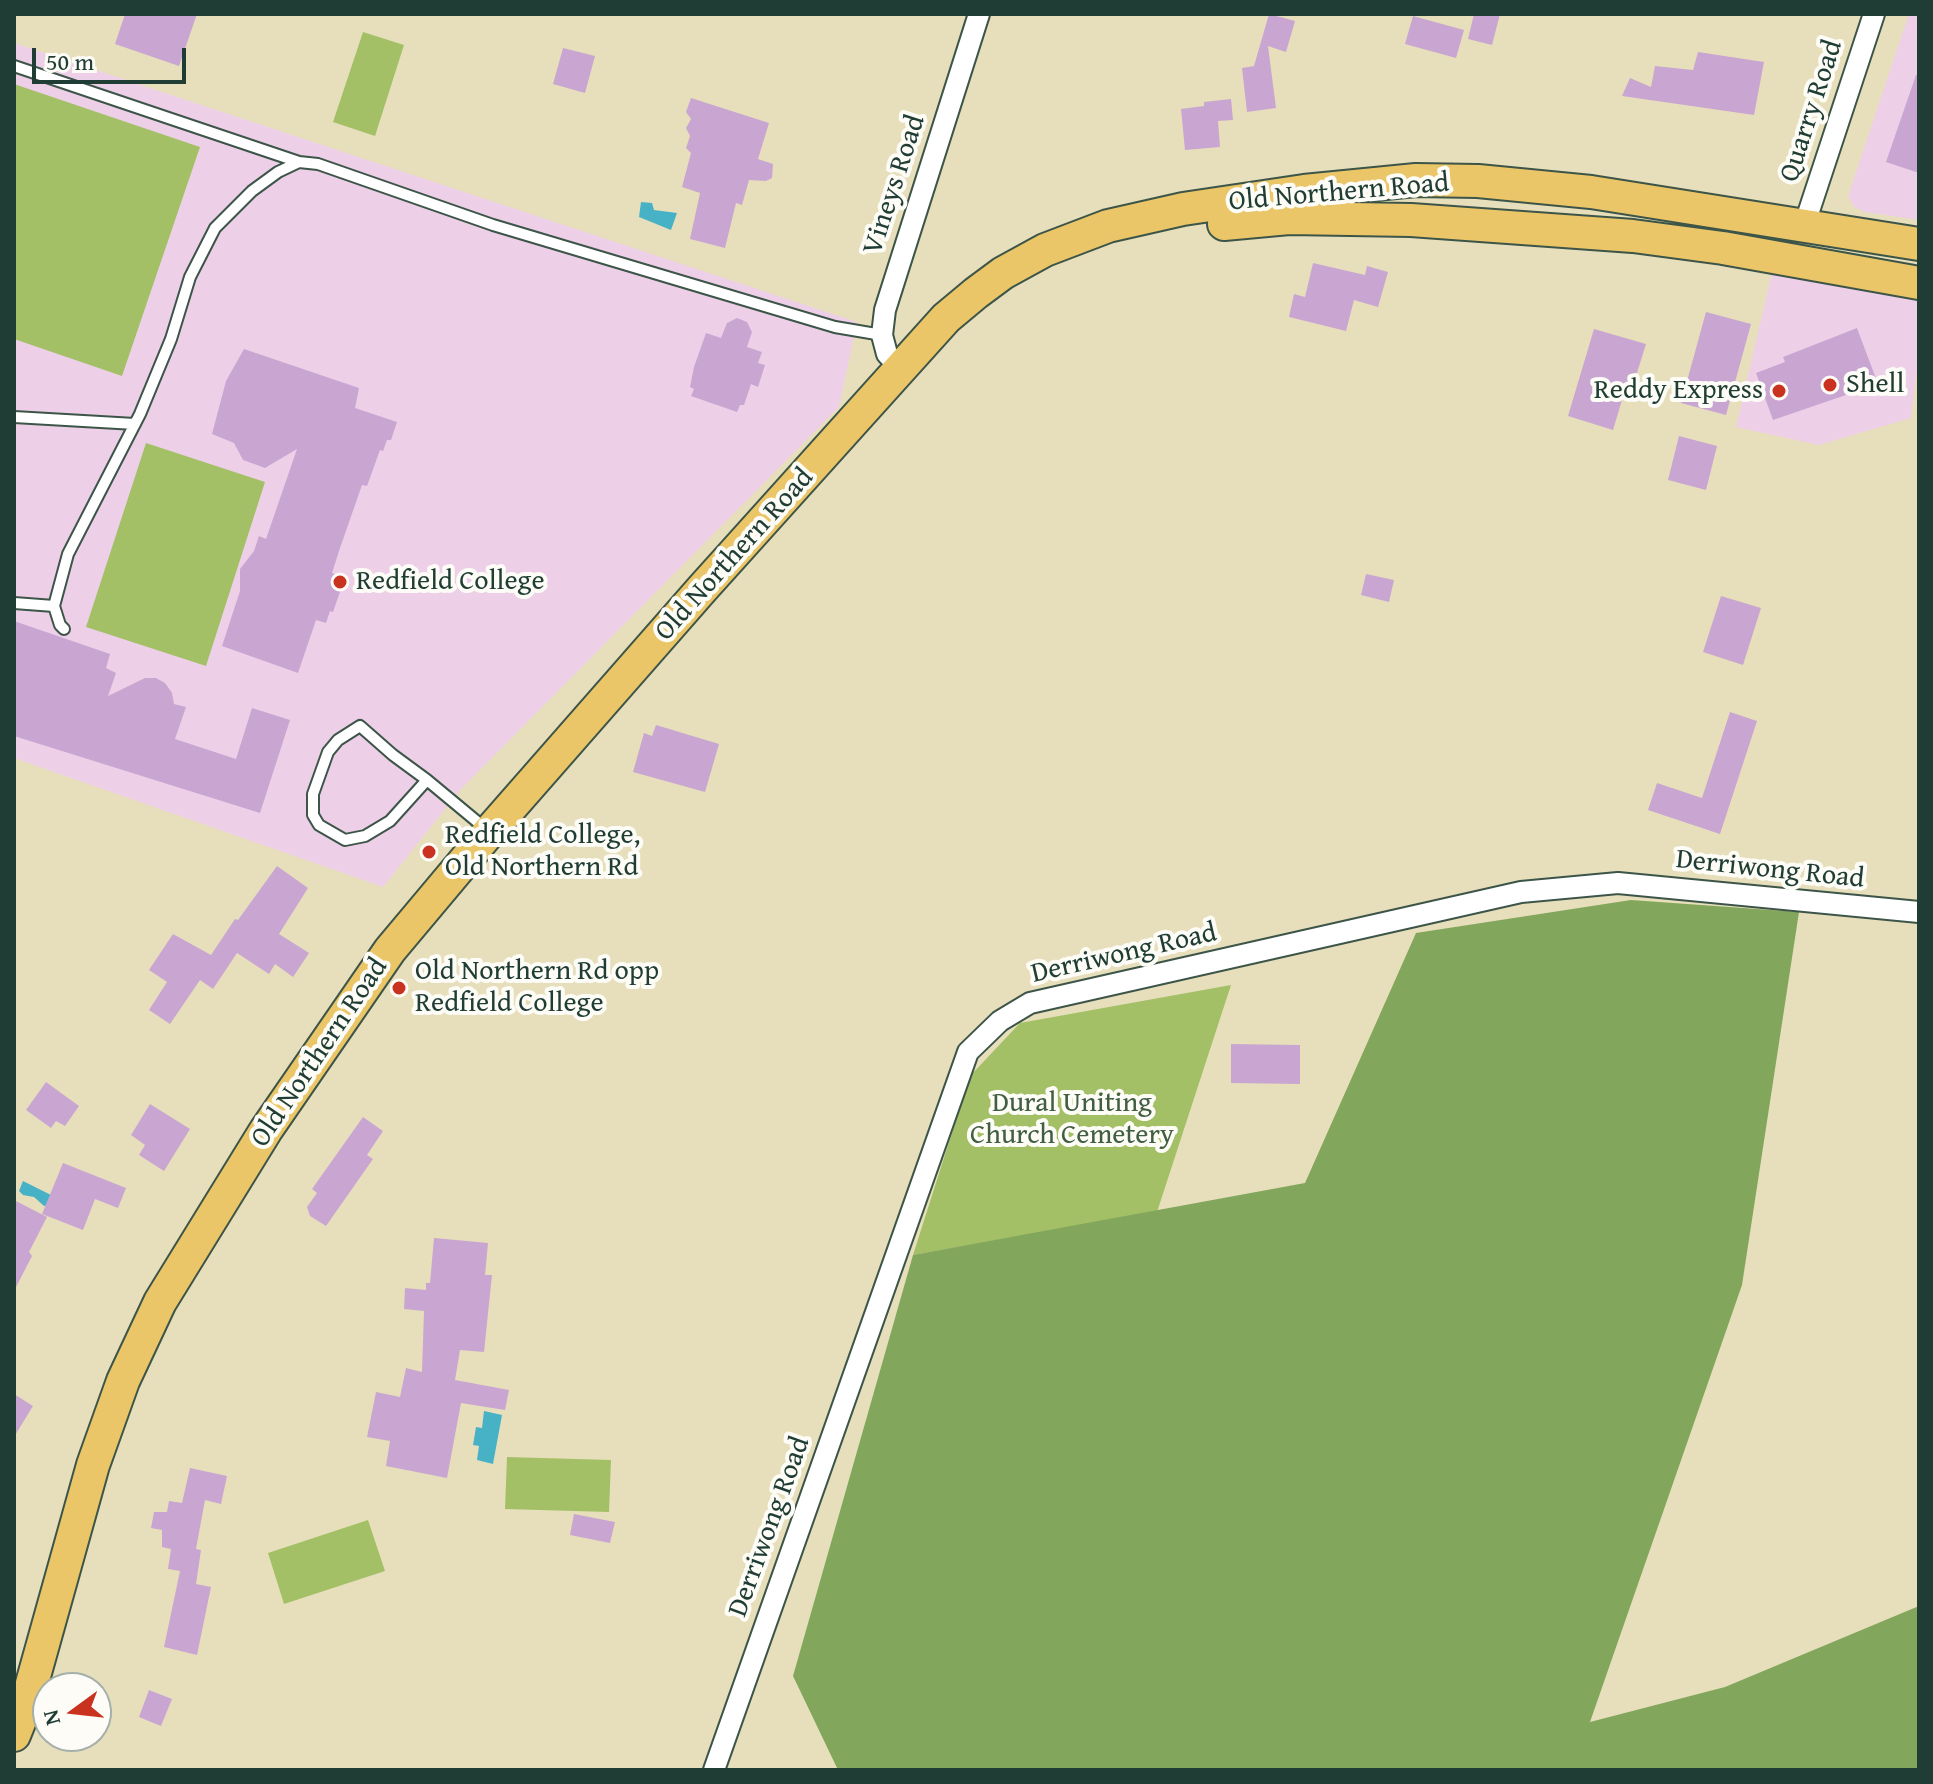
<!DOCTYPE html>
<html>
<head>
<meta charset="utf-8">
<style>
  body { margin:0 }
  #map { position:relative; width:1933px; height:1784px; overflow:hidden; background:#e7dfbb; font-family:"Gentium Book Plus",serif }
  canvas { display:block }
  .frame { position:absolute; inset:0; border:16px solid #1f3d34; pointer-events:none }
  .north { position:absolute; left:32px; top:1672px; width:80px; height:80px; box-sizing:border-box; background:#fdfcf7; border:2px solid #a4b0a9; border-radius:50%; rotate:255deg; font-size:22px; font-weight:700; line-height:32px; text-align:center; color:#1f3d34 }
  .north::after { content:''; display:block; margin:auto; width:28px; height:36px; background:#c8321e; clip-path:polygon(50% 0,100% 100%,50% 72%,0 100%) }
  .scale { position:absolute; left:32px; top:48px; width:154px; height:36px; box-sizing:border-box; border:4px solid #1f3d34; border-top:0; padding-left:10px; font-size:24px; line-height:28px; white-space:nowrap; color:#1f3d34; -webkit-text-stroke:6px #fdfcf7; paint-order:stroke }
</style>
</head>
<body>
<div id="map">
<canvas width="1933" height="1784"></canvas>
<div class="frame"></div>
<div class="north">N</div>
<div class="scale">50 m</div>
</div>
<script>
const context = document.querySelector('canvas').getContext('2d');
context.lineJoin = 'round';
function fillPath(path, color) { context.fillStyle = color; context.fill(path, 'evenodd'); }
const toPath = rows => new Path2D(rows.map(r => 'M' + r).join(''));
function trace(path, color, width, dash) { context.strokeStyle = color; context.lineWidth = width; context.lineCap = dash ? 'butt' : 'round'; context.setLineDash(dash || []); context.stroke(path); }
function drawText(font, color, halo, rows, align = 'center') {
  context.font = font + ' "Gentium Book Plus",serif'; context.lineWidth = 8; context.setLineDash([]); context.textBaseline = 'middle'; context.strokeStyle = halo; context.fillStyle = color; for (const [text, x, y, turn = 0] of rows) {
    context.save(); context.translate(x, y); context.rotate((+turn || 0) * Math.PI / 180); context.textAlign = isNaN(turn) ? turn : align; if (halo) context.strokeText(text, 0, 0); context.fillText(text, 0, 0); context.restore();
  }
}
const built = toPath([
  [1909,14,1919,14,1919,220,1865,212,1854,207,1848,196],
  [14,43,857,322,839,407,461,789,383,887,14,758],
  [1772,273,1919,297,1919,353,1911,418,1819,445,1736,427]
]);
const green = toPath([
  [363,32,404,45,375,136,333,122],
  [14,84,200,147,122,376,14,339],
  [146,443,265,482,206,666,86,627],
  [1231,985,1157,1212,913,1255,970,1076,1020,1023],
  [507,1457,611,1460,609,1512,505,1509],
  [368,1520,385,1571,284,1604,268,1553]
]);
const forest = toPath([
  [1631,900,1799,912,1742,1285,1590,1722,1725,1687,1919,1606,1919,1770,838,1770,793,1676,913,1255,1305,1183,1416,933]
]);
const water = toPath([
  [641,202,652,203,654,210,677,213,671,230,639,217],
  [23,1181,53,1196,50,1205,44,1206,34,1197,23,1195,19,1191],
  [484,1411,502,1415,493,1464,477,1460,479,1446,473,1445,476,1427,482,1428]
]);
const building = toPath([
  [125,14,197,14,179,66,115,44],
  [1269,14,1295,21,1286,52,1268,46,1276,108,1247,112,1242,68,1254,66],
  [1474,14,1500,14,1492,45,1468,39],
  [1413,16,1464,30,1456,58,1405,44],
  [563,48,595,56,585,93,553,84],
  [1698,52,1764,62,1754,115,1622,96,1630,78,1651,87,1655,66,1693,70],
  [1916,75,1919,75,1919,173,1886,162],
  [691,98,769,123,758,159,773,164,772,178,766,181,749,180,742,205,736,203,725,248,690,239,700,193,682,187,691,153,686,148,690,136,686,128,691,119,686,112],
  [1231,99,1233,120,1218,121,1220,147,1185,150,1181,109,1204,106,1204,102],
  [1313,263,1365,275,1367,266,1388,272,1378,307,1354,300,1346,331,1289,317,1294,294,1305,297],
  [1706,312,1751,324,1726,415,1681,403],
  [737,318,747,322,752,332,747,347,762,352,758,363,765,365,758,387,751,384,744,405,740,405,737,412,691,396,694,389,690,387,694,367,706,333,721,338,727,323],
  [1857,328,1878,384,1773,420,1756,373,1785,362,1783,357],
  [1594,329,1646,344,1631,392,1625,390,1613,430,1568,416],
  [244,349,359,388,355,408,397,422,391,440,387,440,383,451,380,450,367,486,362,485,340,548,332,573,342,577,338,588,341,589,333,612,330,611,326,623,316,620,298,673,222,646,240,591,240,569,254,551,259,536,266,539,297,449,265,468,243,460,234,443,212,434,226,381],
  [1679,436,1717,446,1706,490,1668,480],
  [1366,574,1394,580,1389,602,1361,595],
  [1721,596,1761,608,1743,665,1703,652],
  [14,621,110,654,106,668,116,673,108,696,145,678,156,678,165,683,172,693,174,704,186,707,175,739,236,759,252,708,290,720,260,813,14,736],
  [1730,712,1757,721,1720,834,1648,810,1657,783,1702,798],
  [656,725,719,744,705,792,633,772,644,733,652,736],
  [277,866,308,888,279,934,309,953,293,977,275,964,269,974,237,953,213,989,200,980,170,1024,149,1010,167,982,149,970,173,934,211,955,235,919,238,920],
  [1231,1044,1300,1045,1300,1084,1231,1083],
  [46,1082,79,1106,65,1126,56,1121,51,1128,26,1110],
  [150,1104,190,1129,164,1171,139,1155,145,1145,131,1135],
  [363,1117,383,1131,367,1155,373,1159,326,1226,310,1216,307,1207,317,1193,312,1189],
  [63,1163,126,1188,118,1208,95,1199,83,1230,42,1214],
  [14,1200,47,1217,29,1252,32,1256,14,1291],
  [434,1238,488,1243,485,1275,492,1275,484,1352,460,1350,455,1380,509,1390,505,1410,461,1403,447,1478,386,1466,390,1441,367,1437,376,1392,400,1397,406,1368,422,1372,424,1311,404,1309,405,1288,426,1290,426,1283,430,1283],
  [14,1394,33,1406,14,1437],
  [190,1468,227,1476,221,1504,205,1500,196,1549,201,1550,196,1584,211,1587,197,1655,164,1647,180,1571,168,1569,171,1549,162,1547,162,1530,151,1528,154,1512,167,1512,169,1501,182,1503],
  [574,1514,615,1522,610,1543,570,1535],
  [149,1690,172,1699,161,1726,139,1717]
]);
const lane = toPath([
  [14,66,299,162],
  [14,417,135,424],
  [14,603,54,606],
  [64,629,60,625,54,606,68,554,140,414,171,339,190,277,215,228,252,191,278,172,299,162,318,164,493,225,835,327,882,335],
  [427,780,390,821,365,836,345,840,319,825,313,815,313,794,328,752,338,740,360,726,393,755,427,780,486,829]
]);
const street = toPath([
  [1804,226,1874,14],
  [902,369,887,354,882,335,885,310,979,14],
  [714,1770,968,1052,1000,1021,1030,1003,1521,892,1618,883,1919,912]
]);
const primary = toPath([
  [1224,224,1289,218,1411,220,1633,236,1723,248,1919,283],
  [14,1735,26,1705,93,1465,123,1381,160,1302,266,1130,390,950,489,832,702,589,946,318,976,293,1003,273,1045,250,1108,226,1183,209,1304,191,1416,180,1478,181,1591,192,1919,244]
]);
const markers = [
  [1830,385,8,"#c8321e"],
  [1779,391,8,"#c8321e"],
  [340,582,8,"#c8321e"],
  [429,852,8,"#c8321e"],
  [399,988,8,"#c8321e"]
];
const streetNames = [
  ["Quarry Road",1812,111,-72],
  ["Vineys Road",895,185,-72],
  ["Old Northern Road",1339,193,-5],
  ["Old Northern Road",735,555,-48],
  ["Derriwong Road",1770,870,6],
  ["Derriwong Road",1124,954,-13],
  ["Old Northern Road",320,1053,-56],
  ["Derriwong Road",770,1527,-70]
];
const poiNames = [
  ["Shell",1846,385],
  ["Reddy Express",1763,391,"right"],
  ["Redfield College",356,582],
  ["Redfield College,",445,836],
  ["Old Northern Rd",445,868],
  ["Old Northern Rd opp",415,972],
  ["Redfield College",415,1004]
];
const parkNames = [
  ["Dural Uniting",1072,1104],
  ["Church Cemetery",1072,1136]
];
fillPath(built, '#edd0e8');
fillPath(green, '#a3c067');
fillPath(forest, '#82a65c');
fillPath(water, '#47b2c5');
fillPath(building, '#c8a6d1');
trace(lane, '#3d5548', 14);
trace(street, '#3d5548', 24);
trace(primary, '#3d5548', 36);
trace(lane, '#fff', 10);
trace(street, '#fff', 20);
trace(primary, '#eac669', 32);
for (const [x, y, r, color] of markers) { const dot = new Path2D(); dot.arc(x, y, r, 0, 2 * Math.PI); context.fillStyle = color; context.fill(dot); trace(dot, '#fdfcf7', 3); }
drawText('28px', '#1f3d34', '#fdfcf7', streetNames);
drawText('28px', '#1f3d34', '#fdfcf7', poiNames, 'left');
drawText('28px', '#405e41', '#fdfcf7', parkNames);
</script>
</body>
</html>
